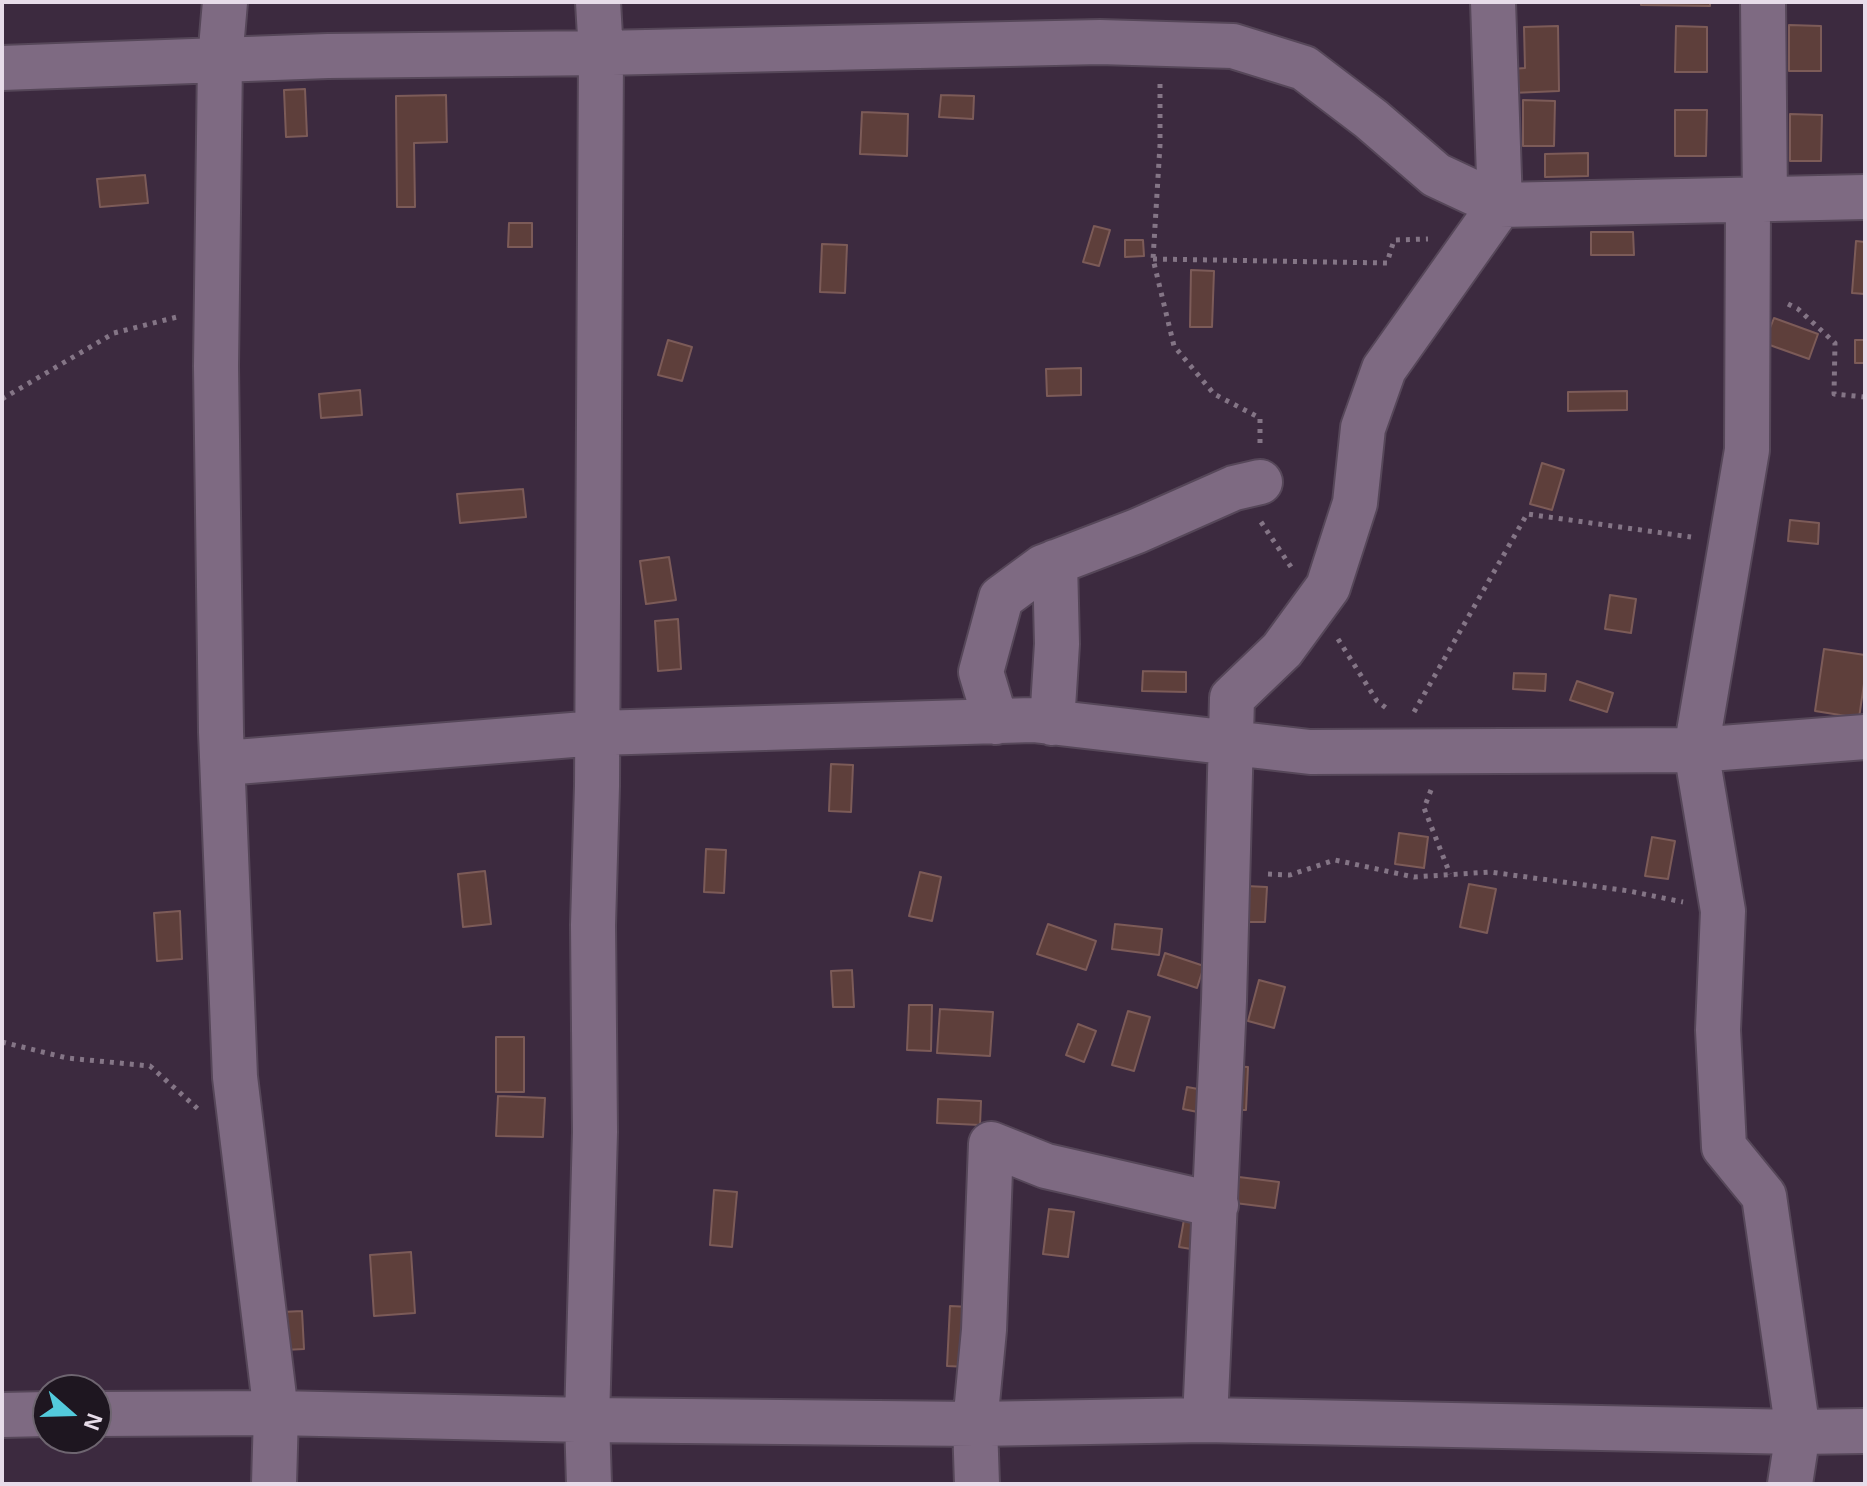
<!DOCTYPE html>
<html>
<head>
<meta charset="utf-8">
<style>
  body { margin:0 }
  #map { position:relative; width:1867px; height:1486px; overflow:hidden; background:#3c2a3f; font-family:Helvetica,sans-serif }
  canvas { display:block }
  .frame { position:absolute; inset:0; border:4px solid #e7dce9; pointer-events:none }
  .north { position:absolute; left:32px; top:1374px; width:80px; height:80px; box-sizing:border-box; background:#1e1620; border:2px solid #6e6570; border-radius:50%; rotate:110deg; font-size:22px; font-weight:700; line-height:32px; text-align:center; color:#e7dce9 }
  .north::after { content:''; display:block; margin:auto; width:28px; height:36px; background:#53cadc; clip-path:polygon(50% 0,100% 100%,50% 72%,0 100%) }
</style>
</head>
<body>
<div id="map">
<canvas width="1867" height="1486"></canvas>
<div class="frame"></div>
<div class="north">N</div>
</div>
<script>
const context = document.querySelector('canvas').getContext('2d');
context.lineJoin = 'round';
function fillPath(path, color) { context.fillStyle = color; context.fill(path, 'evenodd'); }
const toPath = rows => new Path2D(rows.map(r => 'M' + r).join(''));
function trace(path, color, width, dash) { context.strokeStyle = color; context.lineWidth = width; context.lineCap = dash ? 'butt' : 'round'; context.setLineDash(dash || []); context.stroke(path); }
const building = toPath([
  [1641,2,1710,2,1710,6,1641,5,1641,2],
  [1789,25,1821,26,1821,71,1789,71,1789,25],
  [1558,26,1559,91,1512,93,1512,69,1525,68,1524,27,1558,26],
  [1676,26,1707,27,1707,72,1675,72,1676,26],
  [305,89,307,136,286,137,284,90,305,89],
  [446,95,447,142,414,143,415,207,397,207,396,96,446,95],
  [941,95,974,96,973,119,939,117,941,95],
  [1523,100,1555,101,1554,146,1523,146,1523,100],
  [1675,110,1707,110,1706,156,1675,156,1675,110],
  [862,112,908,114,907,156,860,154,862,112],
  [1790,114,1822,115,1821,161,1790,161,1790,114],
  [1588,153,1588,176,1545,177,1545,154,1588,153],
  [145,175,148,203,100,207,97,179,145,175],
  [509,223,532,223,532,247,508,247,509,223],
  [1094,226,1110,230,1099,266,1083,262,1094,226],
  [1591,232,1633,232,1634,255,1591,255,1591,232],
  [1125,240,1143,240,1144,256,1125,257,1125,240],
  [1856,241,1865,242,1865,294,1852,293,1856,241],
  [822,244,847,245,845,293,820,292,822,244],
  [1191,270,1214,271,1212,327,1190,327,1191,270],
  [1774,318,1818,334,1809,359,1764,343,1774,318],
  [668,340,692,347,682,381,658,375,668,340],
  [1855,340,1865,340,1865,363,1855,363,1855,340],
  [1081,368,1081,395,1047,396,1046,369,1081,368],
  [360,390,362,415,321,418,319,394,360,390],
  [1627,391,1627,410,1568,411,1568,392,1627,391],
  [1542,463,1564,470,1552,510,1530,504,1542,463],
  [523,489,526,517,460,523,457,494,523,489],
  [1790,520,1819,523,1818,544,1788,541,1790,520],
  [669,557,676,600,646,604,640,561,669,557],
  [1610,595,1636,599,1631,633,1605,629,1610,595],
  [678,619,681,669,658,671,655,621,678,619],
  [1824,649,1865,655,1865,677,1859,718,1815,711,1824,649],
  [1143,671,1186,672,1186,692,1142,691,1143,671],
  [1514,673,1546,674,1545,691,1513,689,1514,673],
  [1577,681,1613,693,1607,712,1570,700,1577,681],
  [831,764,853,765,851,812,829,811,831,764],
  [1399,833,1428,837,1424,868,1395,864,1399,833],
  [1652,837,1675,841,1668,879,1645,876,1652,837],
  [706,849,726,850,724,893,704,892,706,849],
  [485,871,491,924,463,927,458,874,485,871],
  [920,872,941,877,932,921,909,916,920,872],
  [1469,884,1496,889,1487,933,1460,927,1469,884],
  [1246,886,1267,887,1265,922,1245,922,1246,886],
  [180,911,182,959,157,961,154,913,180,911],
  [1048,924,1096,941,1086,970,1037,954,1048,924],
  [1115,924,1162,929,1159,955,1112,949,1115,924],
  [1165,953,1204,966,1197,988,1158,975,1165,953],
  [852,970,854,1007,833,1007,831,971,852,970],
  [1259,980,1285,987,1274,1028,1248,1021,1259,980],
  [909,1005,932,1005,931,1051,907,1050,909,1005],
  [940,1009,993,1012,990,1056,937,1053,940,1009],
  [1128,1011,1150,1017,1134,1071,1112,1065,1128,1011],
  [1078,1024,1096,1031,1084,1062,1066,1055,1078,1024],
  [496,1037,524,1037,524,1092,496,1092,496,1037],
  [1232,1066,1248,1067,1246,1110,1231,1110,1232,1066],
  [1187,1087,1215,1092,1212,1115,1183,1109,1187,1087],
  [498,1096,545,1098,543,1137,496,1136,498,1096],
  [938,1099,981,1101,980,1125,937,1123,938,1099],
  [1231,1176,1279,1182,1275,1208,1227,1202,1231,1176],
  [714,1190,737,1192,732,1247,710,1245,714,1190],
  [1187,1203,1205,1207,1197,1250,1179,1247,1187,1203],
  [1049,1209,1074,1212,1068,1257,1043,1254,1049,1209],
  [411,1252,415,1313,374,1316,370,1255,411,1252],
  [950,1306,971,1307,968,1367,947,1366,950,1306],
  [302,1311,304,1349,284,1350,282,1312,302,1311]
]);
const path = toPath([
  [1160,84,1160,145,1153,259,1174,346,1214,394,1260,418,1260,444],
  [1153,259,1387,263,1394,240,1428,239],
  [1788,304,1798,309,1835,343,1834,394,1865,397],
  [2,399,114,333,177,317],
  [1261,522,1291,567],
  [1338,639,1377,701,1390,711],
  [1414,712,1527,514,1691,537],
  [1431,790,1424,808,1450,874],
  [1268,874,1290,875,1335,860,1414,877,1490,872,1629,891,1683,902],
  [2,1042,67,1058,150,1066,198,1109]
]);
const minor = toPath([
  [1763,2,1765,200],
  [2,68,220,60,225,2],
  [1748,201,1747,450,1696,750,1723,911,1718,1030,1724,1147,1764,1196,1798,1432,1790,1484],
  [996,722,981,672,1001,598,1043,567,1137,531,1234,488,1260,482],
  [1052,723,1057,644,1055,562],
  [224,763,597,733,1033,720,1310,752,1696,750,1865,737],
  [96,1414,276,1413,587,1420,975,1424,1205,1420,1798,1432,1865,1431],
  [2,1415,48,1414],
  [1205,1420,1224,1001,1232,698,1282,650,1328,587,1355,503,1363,428,1384,369,1500,205,1493,2],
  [274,1484,276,1413,235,1077,221,732,216,366,220,60,328,56,601,53,1100,42,1233,46,1304,68,1371,119,1436,175,1500,205,1865,197],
  [589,1484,587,1420,595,1132,593,925,597,786,601,53,598,2],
  [977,1484,975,1424,984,1330,991,1144,1046,1166,1216,1205]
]);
fillPath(building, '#5e3f3b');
trace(building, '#7c5b58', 2);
trace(minor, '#564759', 48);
trace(path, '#847586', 5, [4, 6]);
trace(minor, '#7e6a82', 44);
</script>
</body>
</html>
